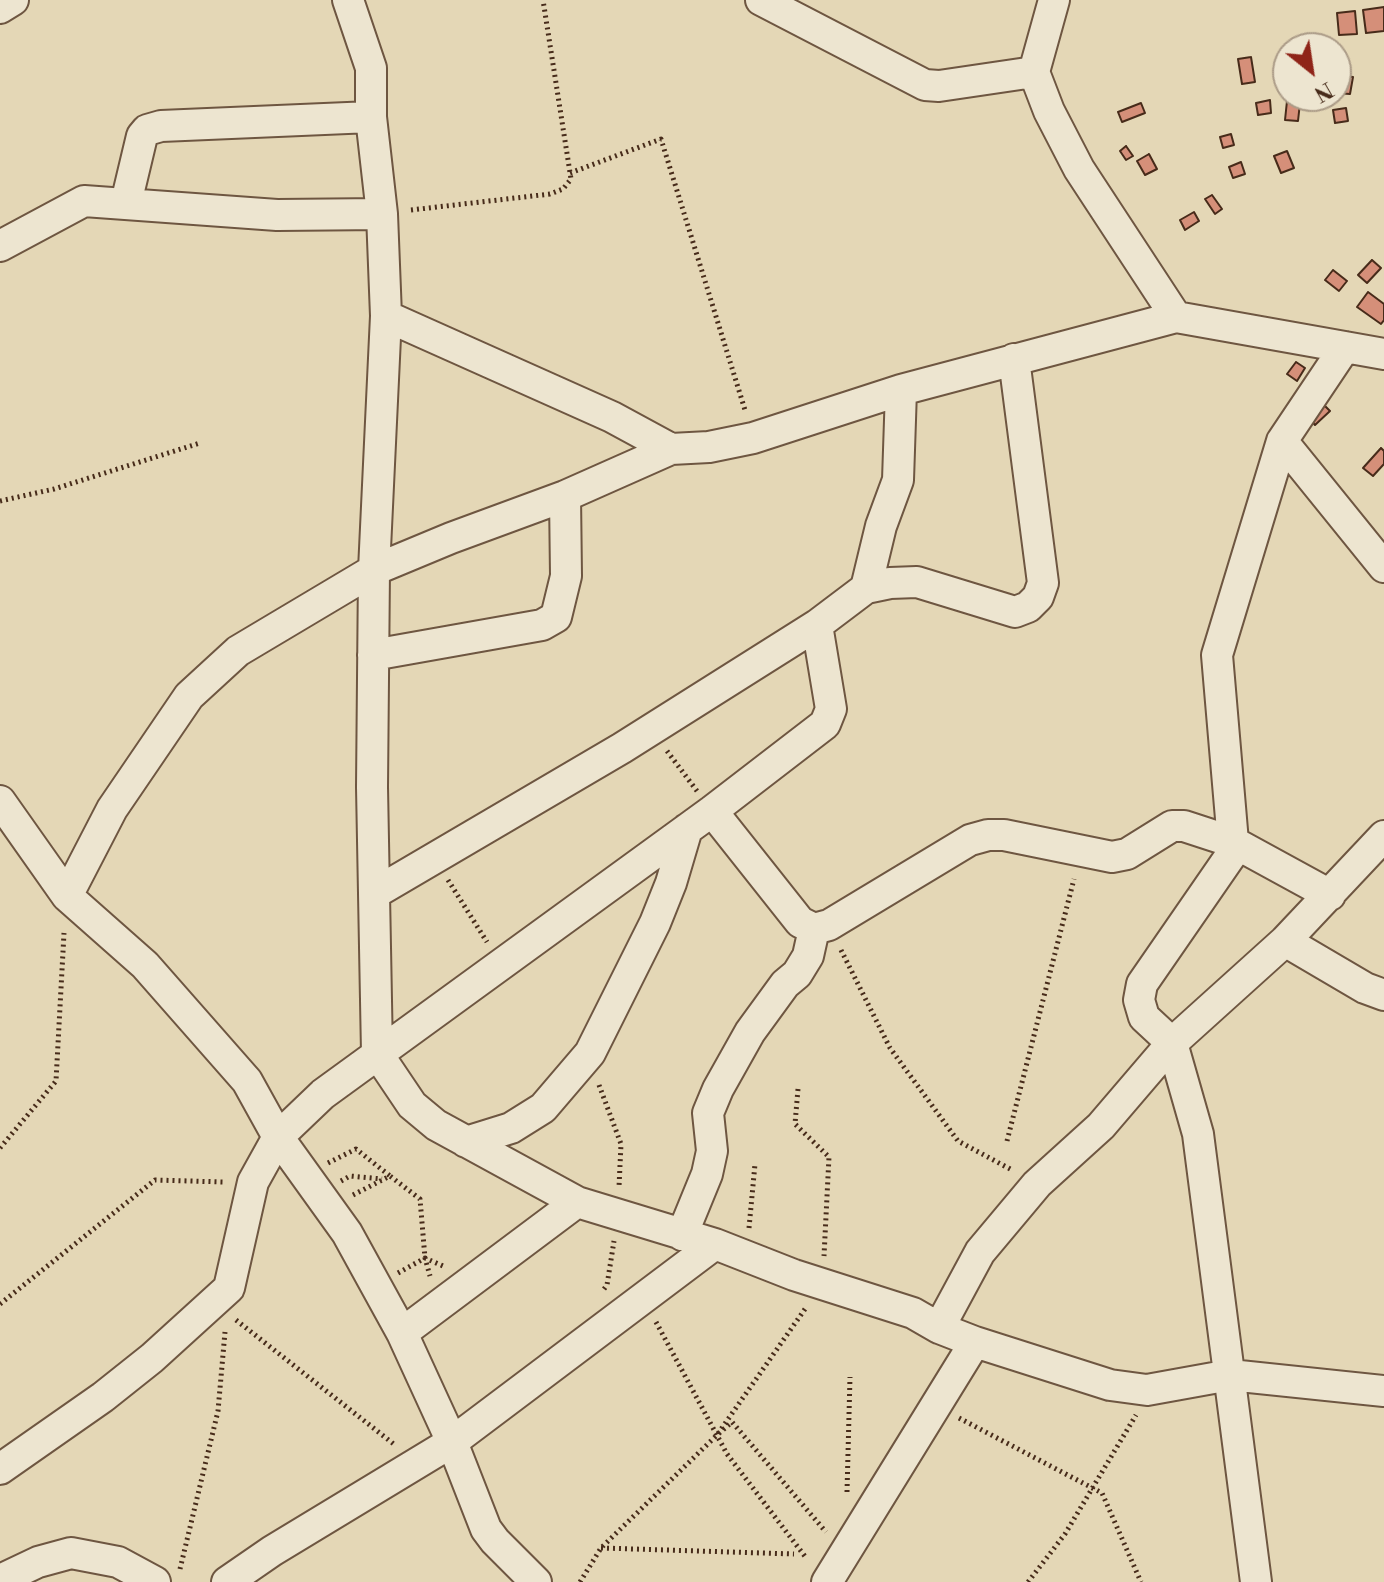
<!DOCTYPE html>
<html>
<head>
<meta charset="utf-8">
<style>
  body { margin:0 }
  #map { position:relative; width:1384px; height:1582px; overflow:hidden; background:#e4d7b6; font-family:"Libre Bodoni",serif }
  canvas { display:block }
  .north { position:absolute; left:1272px; top:32px; width:80px; height:80px; box-sizing:border-box; background:#ede5d0; border:2px solid #ab9b87; border-radius:50%; rotate:150deg; font-size:22px; font-weight:700; line-height:32px; text-align:center; color:#472b1a }
  .north::after { content:''; display:block; margin:auto; width:28px; height:36px; background:#8f2418; clip-path:polygon(50% 0,100% 100%,50% 72%,0 100%) }
</style>
</head>
<body>
<div id="map">
<canvas width="1384" height="1582"></canvas>
<div class="north">N</div>
</div>
<script>
const context = document.querySelector('canvas').getContext('2d');
context.lineJoin = 'round';
function fillPath(path, color) { context.fillStyle = color; context.fill(path, 'evenodd'); }
const toPath = rows => new Path2D(rows.map(r => 'M' + r).join(''));
function trace(path, color, width, dash) { context.strokeStyle = color; context.lineWidth = width; context.lineCap = dash ? 'butt' : 'round'; context.setLineDash(dash || []); context.stroke(path); }
const building = toPath([
  [1384,7,1384,31,1366,33,1363,10,1384,7],
  [1355,11,1357,34,1339,35,1337,13,1355,11],
  [1251,57,1255,82,1242,84,1238,59,1251,57],
  [1337,75,1353,77,1350,94,1336,93,1337,75],
  [1270,100,1271,113,1258,115,1256,103,1270,100],
  [1287,101,1300,103,1298,121,1285,120,1287,101],
  [1141,103,1145,113,1122,122,1118,112,1141,103],
  [1346,108,1348,121,1335,123,1333,110,1346,108],
  [1231,134,1234,145,1223,148,1220,137,1231,134],
  [1126,146,1133,156,1126,160,1120,151,1126,146],
  [1287,151,1294,168,1281,173,1274,156,1287,151],
  [1149,154,1157,169,1145,175,1137,161,1149,154],
  [1241,162,1245,174,1233,178,1229,167,1241,162],
  [1212,195,1222,209,1215,214,1205,199,1212,195],
  [1194,212,1199,221,1185,230,1180,220,1194,212],
  [1372,260,1381,268,1367,283,1358,275,1372,260],
  [1333,270,1347,281,1339,291,1325,280,1333,270],
  [1368,292,1384,304,1384,320,1381,324,1357,307,1368,292],
  [1296,362,1305,368,1297,381,1287,374,1296,362],
  [1323,404,1330,411,1315,425,1308,417,1323,404],
  [1381,448,1384,451,1384,464,1373,476,1363,468,1381,448]
]);
const path = toPath([
  [570,173,661,139,745,410],
  [411,210,550,194,563,189,571,179,543,0],
  [0,501,54,489,200,443],
  [667,751,697,791],
  [448,880,487,942],
  [841,950,890,1048,958,1141,1012,1170],
  [599,1085,621,1144,619,1187],
  [798,1089,795,1124,829,1157,824,1256],
  [1007,1141,1074,879],
  [0,1148,56,1081,64,933],
  [328,1163,356,1149,390,1176],
  [341,1181,350,1176,382,1179],
  [353,1195,390,1176,420,1199,425,1258,443,1266],
  [749,1228,755,1164],
  [398,1273,425,1258,430,1276],
  [604,1289,607,1285,614,1241],
  [0,1304,155,1180,224,1182],
  [805,1309,717,1435,732,1422,826,1532],
  [236,1320,395,1445],
  [656,1322,727,1454,807,1559],
  [959,1418,1102,1493,1141,1582],
  [847,1492,850,1377],
  [601,1548,794,1554],
  [180,1569,218,1411,225,1332],
  [580,1582,601,1548,717,1435],
  [1028,1582,1065,1534,1136,1415]
]);
const minor = toPath([
  [348,0,371,68,371,117,382,214,386,316,374,570,372,787,377,1053,412,1105,436,1125,577,1202,715,1244,794,1275,913,1313,939,1328],
  [761,0,925,85,939,86,1034,72,1049,111,1079,169,1176,317],
  [0,8,13,0],
  [1034,72,1054,0],
  [126,203,142,136,147,130,161,126,371,117],
  [0,246,84,201,277,215,382,214],
  [386,316,612,417,671,449],
  [1282,441,1384,567],
  [866,588,881,526,898,480,901,390],
  [373,655,542,625,556,617,566,576,565,496],
  [0,801,67,896,112,809,189,696,238,651,374,570,451,538,565,496,671,449,709,447,753,438,901,390,1176,317,1384,354],
  [712,811,800,922,814,929,829,925,970,840,988,835,1004,835,1112,857,1127,854,1172,826,1184,826,1233,842],
  [1238,845,1142,984,1139,1000,1144,1017,1172,1043,1198,1134,1256,1582],
  [375,893,622,748,817,625],
  [1330,895,1233,842,1217,655,1282,441,1345,347],
  [67,896,145,965,247,1081,278,1137,347,1233,402,1333,452,1442,486,1529,495,1541,536,1582],
  [1285,941,1365,988,1384,995],
  [466,1142,511,1128,543,1108,590,1053,655,923,671,883,687,829],
  [682,1235,707,1174,712,1151,708,1113,718,1089,750,1032,785,984,797,974,808,956,814,929],
  [402,1333,577,1202],
  [975,1342,1110,1385,1147,1390,1230,1375,1384,1391],
  [0,1469,103,1397,152,1358,229,1288,253,1182,278,1137,323,1094,712,811,825,724,831,709,817,625,866,588,890,583,917,582,1015,612,1028,607,1038,597,1043,583,1014,359],
  [0,1580,38,1562,71,1553,118,1562,155,1582],
  [227,1582,272,1551,452,1442,715,1244],
  [827,1582,975,1342,939,1328,980,1252,1037,1184,1101,1126,1172,1043,1285,941,1384,836]
]);
fillPath(building, '#d58f79');
trace(building, '#472b1a', 2);
trace(minor, '#6e5641', 34);
trace(path, '#472b1a', 5, [2, 4]);
trace(minor, '#ede5d0', 30);
</script>
</body>
</html>
